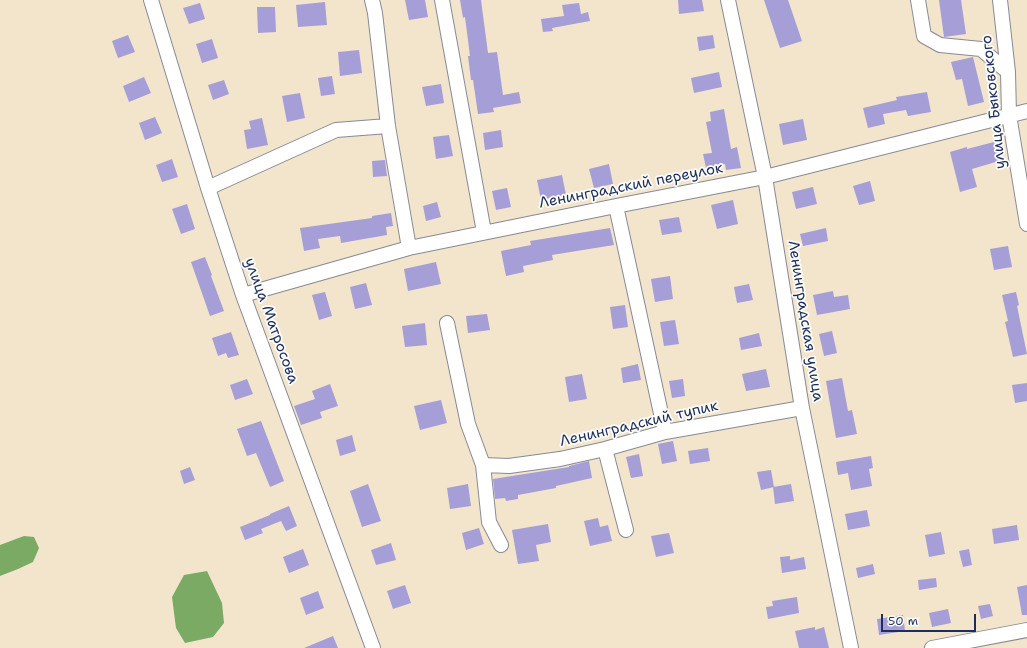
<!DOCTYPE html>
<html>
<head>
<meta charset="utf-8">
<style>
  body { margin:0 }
  #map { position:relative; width:1027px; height:648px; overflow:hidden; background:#f3e5cc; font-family:"Shantell Sans",sans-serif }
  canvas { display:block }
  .scale { position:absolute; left:881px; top:614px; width:95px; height:18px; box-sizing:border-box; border:2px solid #1b2f5e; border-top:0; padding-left:5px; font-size:12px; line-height:14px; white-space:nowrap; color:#1b2f5e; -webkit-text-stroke:3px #fdfcf7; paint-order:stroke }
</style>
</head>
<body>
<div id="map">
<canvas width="1027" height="648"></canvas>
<div class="scale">50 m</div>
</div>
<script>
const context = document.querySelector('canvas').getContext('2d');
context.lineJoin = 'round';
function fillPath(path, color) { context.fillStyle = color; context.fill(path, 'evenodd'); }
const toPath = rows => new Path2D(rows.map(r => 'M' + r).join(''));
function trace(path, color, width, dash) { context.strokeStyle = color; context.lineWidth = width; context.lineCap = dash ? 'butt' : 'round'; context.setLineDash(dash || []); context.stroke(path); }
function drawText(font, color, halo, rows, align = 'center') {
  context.font = font + ' "Shantell Sans",sans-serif'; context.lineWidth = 3.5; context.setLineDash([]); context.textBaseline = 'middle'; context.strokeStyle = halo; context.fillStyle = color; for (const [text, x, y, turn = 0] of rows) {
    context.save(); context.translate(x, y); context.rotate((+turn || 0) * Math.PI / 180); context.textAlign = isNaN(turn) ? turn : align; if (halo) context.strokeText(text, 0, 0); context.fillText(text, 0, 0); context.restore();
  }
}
const forest = toPath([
  [24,536,34,537,39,548,33,562,18,569,0,576,0,545],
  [207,571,222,603,224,623,213,637,185,643,176,628,172,597,184,575]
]);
const building = toPath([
  [405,0,425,0,428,17,409,20],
  [460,0,481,0,488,53,497,52,503,95,519,92,521,103,493,108,494,112,478,114,473,80,471,80,468,56,470,56,465,17,463,18],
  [678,0,702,0,704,11,679,14],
  [764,0,788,0,802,41,780,48],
  [939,0,961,0,966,34,944,37],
  [325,2,327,25,298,27,296,5],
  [200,3,205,19,189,24,183,8],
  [579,3,581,14,588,12,590,21,552,28,553,31,543,32,541,19,564,16,562,5],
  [257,7,275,7,276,32,258,33],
  [128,35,135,52,118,58,112,41],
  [713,35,715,48,699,51,697,37],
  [212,39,218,58,202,63,196,44],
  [359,50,362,73,340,76,338,52],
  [973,57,984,102,968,106,962,79,956,80,951,62],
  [719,72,722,87,694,93,691,78],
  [332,76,335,94,321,96,318,78],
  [144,77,151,93,129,102,123,86],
  [224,80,229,94,213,100,208,85],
  [441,84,444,103,426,106,422,87],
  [927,92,931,112,908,116,906,110,883,114,885,124,868,128,863,108,897,100,896,97],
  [300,93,305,118,287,122,282,96],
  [724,109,731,149,737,147,741,168,726,170,725,164,706,168,703,154,712,153,706,122,711,121,710,112],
  [155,117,162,133,145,140,139,123],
  [262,118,268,145,247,149,244,130,251,129,249,121],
  [803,119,807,140,783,145,779,124],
  [501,130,503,147,485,150,483,133],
  [449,135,453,156,436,159,433,137],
  [994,142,999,161,972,169,977,187,960,192,950,152,967,147,967,149],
  [172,159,178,177,162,182,156,165],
  [385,160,387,176,373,177,372,161],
  [609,164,613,184,594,188,589,169],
  [562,175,566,195,541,200,537,180],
  [870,181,875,201,859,205,853,186],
  [813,187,817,204,796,209,792,192],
  [507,188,511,207,496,210,492,191],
  [733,200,738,224,717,229,711,205],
  [437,202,441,217,426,221,423,206],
  [187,204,195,229,181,234,172,209],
  [391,213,393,226,386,227,387,235,341,243,340,236,318,239,320,248,304,251,300,228,372,218,372,216],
  [679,217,682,232,662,235,659,220],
  [610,228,614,245,552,255,553,260,523,266,524,272,506,276,501,251,531,245,530,241],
  [826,228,828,241,803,246,800,234],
  [1008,246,1012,267,994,270,990,249],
  [205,257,212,275,211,276,224,311,210,316,191,262],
  [436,262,441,284,408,291,404,269],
  [670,276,673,299,655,302,651,279],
  [366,283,372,305,355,309,350,287],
  [749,284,753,300,737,303,734,287],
  [833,291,834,297,848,295,850,309,817,315,813,295],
  [325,292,332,316,319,320,312,295],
  [1016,292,1019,305,1017,306,1027,354,1013,357,1005,322,1008,321,1002,295],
  [625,305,628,327,613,329,610,307],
  [487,314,490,330,468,333,466,316],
  [675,320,679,344,664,346,660,322],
  [425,323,427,345,405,347,402,326],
  [832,331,837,353,824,356,819,334],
  [231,332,239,355,228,358,226,353,218,356,212,338],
  [759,333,762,346,741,350,739,338],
  [638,364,641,380,623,383,621,368],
  [766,369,770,387,746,391,742,374],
  [582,374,587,399,569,402,565,377],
  [842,378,848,411,852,410,857,434,836,438,826,381],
  [247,379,253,394,235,400,230,385],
  [683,379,685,396,672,398,669,381],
  [1027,383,1027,401,1015,403,1012,385],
  [330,384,338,406,320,412,322,418,301,425,294,406,315,399,312,391],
  [441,400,447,423,420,430,414,406],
  [261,421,284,481,270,487,256,453,247,456,237,429],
  [352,435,356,451,340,456,336,440],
  [673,441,677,461,662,464,658,444],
  [708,448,710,461,690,464,688,451],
  [639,454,643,476,631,478,626,457],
  [871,456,873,468,869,469,872,486,851,490,848,473,838,475,836,462],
  [589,461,592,478,556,486,556,488,518,495,518,499,506,501,505,498,495,499,493,479,569,467,569,466],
  [190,467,195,480,184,484,180,471],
  [771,470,774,487,761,490,757,472],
  [368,484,381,521,362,527,350,491],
  [468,484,471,506,450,509,447,488],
  [791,484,794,501,775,504,773,487],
  [289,506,297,526,286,531,281,521,261,529,263,533,245,540,240,527,270,515,270,514],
  [867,510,870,526,848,530,845,514],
  [598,518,600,527,608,525,612,541,590,546,584,521],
  [548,524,551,542,536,545,539,561,518,564,512,530],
  [1017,525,1019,540,994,544,992,529],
  [479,528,484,544,466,550,462,533],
  [941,532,945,554,929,557,925,535],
  [669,533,674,553,656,557,651,536],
  [391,543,396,560,376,565,371,550],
  [303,549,309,565,289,573,283,557],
  [969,549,972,565,963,567,959,551],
  [790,556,790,560,804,557,806,569,782,573,780,557],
  [873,564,875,574,858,578,856,568],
  [936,578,937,587,919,590,918,580],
  [405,585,411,603,393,609,387,591],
  [1027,585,1027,615,1022,615,1017,587],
  [318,591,324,608,306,615,300,598],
  [797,597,799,613,768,619,766,607,773,606,772,601],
  [990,604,993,616,981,619,978,606],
  [948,609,951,623,932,627,929,613],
  [903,615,905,631,879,635,877,619],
  [815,627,815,630,824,627,829,648,799,648,795,631],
  [333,636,338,648,304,648]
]);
const minor = toPath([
  [151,0,208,188,243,295,373,648],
  [372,0,375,13,388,126,409,248],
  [442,0,484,232],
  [728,0,765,177,802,408,851,648],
  [918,0,924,36,940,45,981,49,1008,72],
  [1000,0,1008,72,1009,115,1027,224],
  [208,188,336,130,388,126],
  [616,206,665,432],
  [243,295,409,248,616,206,765,177,1027,111],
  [447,323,468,424,483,465,489,522,501,545],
  [605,449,626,530],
  [483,465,509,466,560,459,605,449,665,432,802,408],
  [932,648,1027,630]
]);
const streetNames = [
  ["улица Быковского",994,102,-96],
  ["Ленинградский переулок",631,186,-11],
  ["улица Матросова",271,321,70],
  ["Ленинградская улица",805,321,81],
  ["Ленинградский тупик",639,424,-13]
];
fillPath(forest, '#7aaa64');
fillPath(building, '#a69ed6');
trace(minor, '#878a95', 16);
trace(minor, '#fff', 14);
drawText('15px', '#1b2f5e', '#fdfcf7', streetNames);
</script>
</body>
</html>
